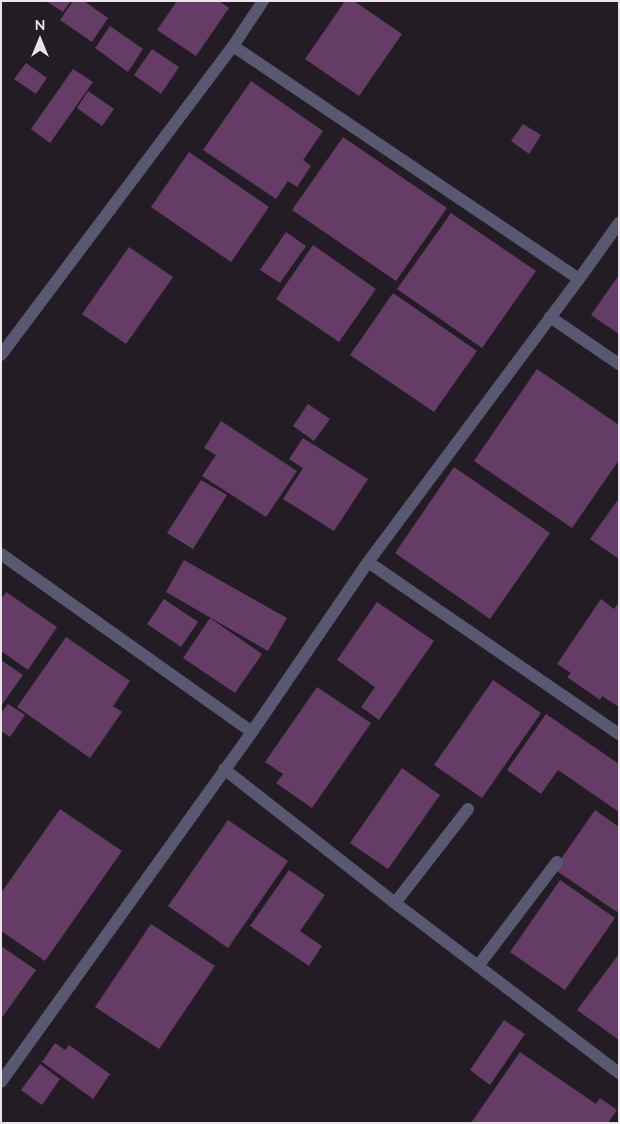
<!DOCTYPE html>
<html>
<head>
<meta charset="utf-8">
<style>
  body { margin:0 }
  #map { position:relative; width:620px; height:1124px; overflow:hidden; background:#241c24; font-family:Mulish,sans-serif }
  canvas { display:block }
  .frame { position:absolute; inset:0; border:2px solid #ebe4ea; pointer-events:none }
  .north { position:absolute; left:15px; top:15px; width:50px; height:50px; -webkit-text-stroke:4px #241c24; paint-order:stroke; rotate:0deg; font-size:14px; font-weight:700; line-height:20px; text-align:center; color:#ebe4ea }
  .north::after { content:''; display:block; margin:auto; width:18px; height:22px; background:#ebe4ea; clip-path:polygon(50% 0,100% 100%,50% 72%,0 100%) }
</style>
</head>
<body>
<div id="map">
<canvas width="620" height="1124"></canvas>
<div class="frame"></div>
<div class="north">N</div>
</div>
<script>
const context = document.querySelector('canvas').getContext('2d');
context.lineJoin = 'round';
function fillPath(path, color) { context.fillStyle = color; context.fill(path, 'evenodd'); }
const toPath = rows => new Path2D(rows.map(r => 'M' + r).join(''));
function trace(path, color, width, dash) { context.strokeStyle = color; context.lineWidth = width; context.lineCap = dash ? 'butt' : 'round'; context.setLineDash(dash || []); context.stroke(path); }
const building = toPath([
  [46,1,71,1,63,12],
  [73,1,84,1,108,18,92,42,60,20],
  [177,1,219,1,229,8,196,56,157,30],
  [345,1,354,1,402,34,359,96,305,59],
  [110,26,143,49,128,72,95,48],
  [152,49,179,67,161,94,134,75],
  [26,63,47,78,36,94,14,79],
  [73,69,93,82,50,143,31,129],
  [251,81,323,131,303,160,311,166,297,187,288,181,276,199,203,150],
  [88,91,114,109,102,126,77,108],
  [523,124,541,135,529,154,511,141],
  [343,137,447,208,396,281,292,210],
  [189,152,269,207,231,262,151,207],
  [451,213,536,271,482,348,397,289],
  [286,232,306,246,280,283,260,270],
  [313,245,376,289,339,342,276,299],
  [129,247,173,277,126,344,82,314],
  [619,275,619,334,591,315],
  [393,293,477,351,434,412,350,355],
  [537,369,619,425,619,460,572,528,474,461],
  [308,404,330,419,314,441,293,426],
  [221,421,297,471,266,517,202,476,216,455,204,448],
  [303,438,368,479,334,531,283,499,303,468,289,459],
  [454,467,550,533,490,619,395,553],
  [201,480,227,495,193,549,167,533],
  [617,501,619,502,619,559,590,539],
  [184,560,287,618,268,651,166,592],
  [6,592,57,627,28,670,1,651,1,599],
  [164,599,198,622,181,647,147,624],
  [601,599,614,609,619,602,619,707,602,696,600,700,567,677,571,673,557,664],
  [377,602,434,641,379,720,361,707,375,687,337,660],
  [210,618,262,654,235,693,183,658],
  [66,637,130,681,113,706,122,712,90,758,17,707],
  [1,660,23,675,1,706],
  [493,680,541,713,482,798,434,765],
  [317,687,371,723,312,808,276,783,283,774,265,762],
  [8,704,25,715,10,737,1,731,1,713],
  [546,714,619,764,619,812,558,770,541,794,507,770],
  [402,768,440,795,388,869,350,843],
  [60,809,122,851,45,961,1,931,1,893],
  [595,810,619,827,619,909,617,912,554,869],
  [228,820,288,861,228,948,168,906],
  [289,870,325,895,300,931,322,946,309,966,250,926],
  [560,880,615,918,565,990,510,952],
  [151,924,215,966,159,1049,95,1007],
  [1,946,36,970,1,1019],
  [619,954,619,1040,577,1010],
  [504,1020,525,1034,490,1085,470,1070],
  [55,1043,65,1050,69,1045,110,1074,93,1099,42,1062],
  [520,1052,596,1104,600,1098,617,1110,608,1123,471,1123],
  [40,1064,60,1079,42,1105,21,1090]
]);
const minor = toPath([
  [233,46,579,279],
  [550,317,619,364],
  [1,355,233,46,263,1],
  [1,554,252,732],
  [368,562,619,734],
  [224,769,395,903,619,1073],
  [395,903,468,809],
  [478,966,557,862],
  [1,1082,252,732,368,562,579,279,619,223]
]);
fillPath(building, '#653c65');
trace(minor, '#585970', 12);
</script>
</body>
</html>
